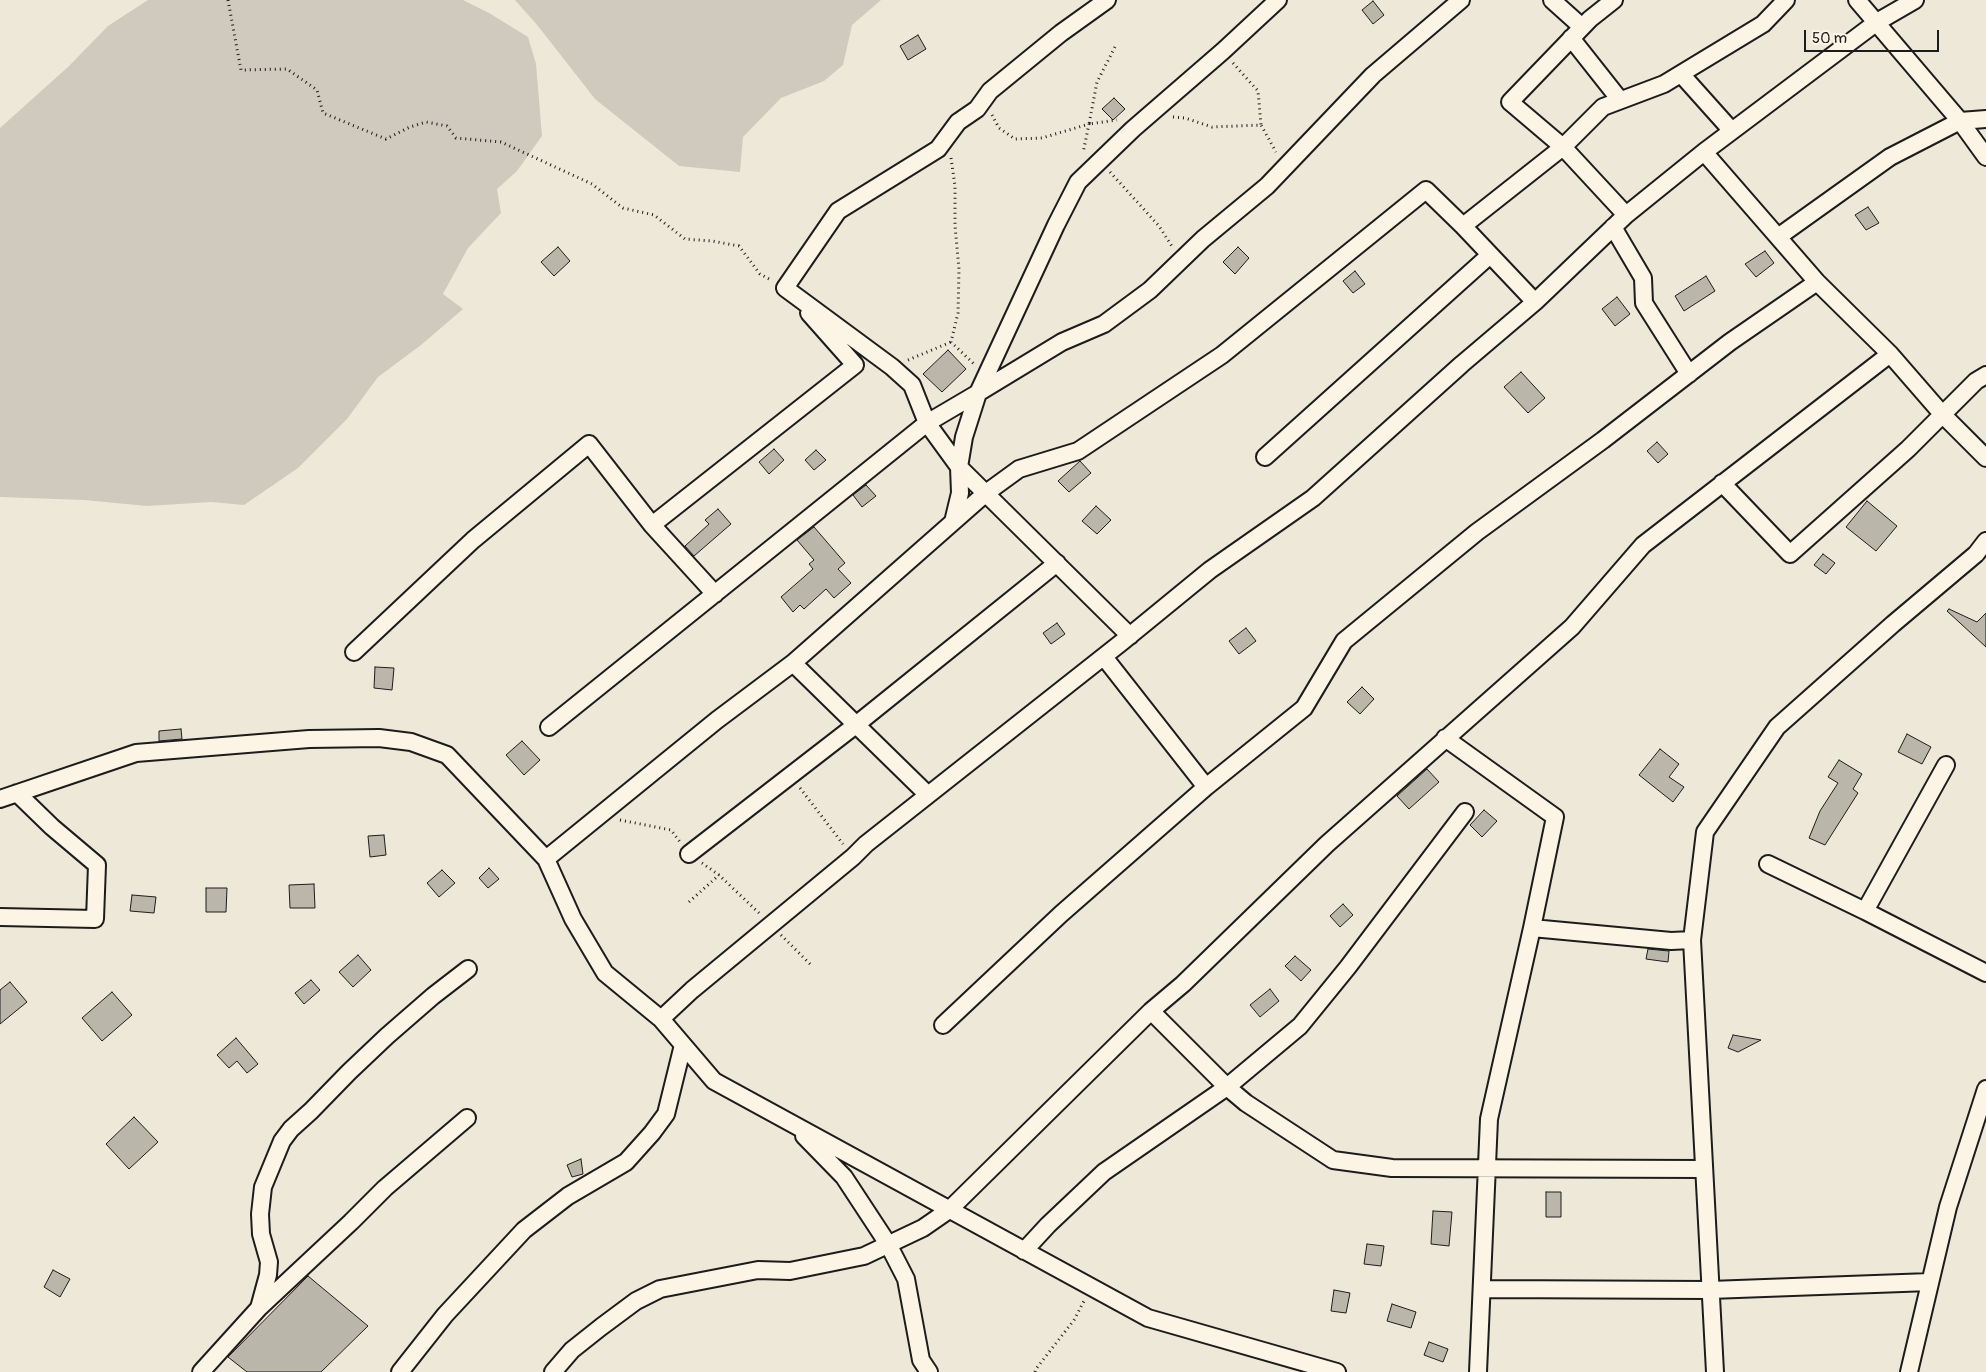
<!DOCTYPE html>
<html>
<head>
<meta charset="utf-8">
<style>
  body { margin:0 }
  #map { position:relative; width:1986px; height:1372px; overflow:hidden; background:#eee8d9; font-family:Pangolin,sans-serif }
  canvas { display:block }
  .scale { position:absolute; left:1804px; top:30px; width:135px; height:22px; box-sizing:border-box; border:2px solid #1c1c1c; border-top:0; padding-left:6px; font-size:15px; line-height:18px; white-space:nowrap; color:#1c1c1c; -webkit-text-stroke:4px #fcf5e5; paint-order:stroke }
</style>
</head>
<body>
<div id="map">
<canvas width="1986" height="1372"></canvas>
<div class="scale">50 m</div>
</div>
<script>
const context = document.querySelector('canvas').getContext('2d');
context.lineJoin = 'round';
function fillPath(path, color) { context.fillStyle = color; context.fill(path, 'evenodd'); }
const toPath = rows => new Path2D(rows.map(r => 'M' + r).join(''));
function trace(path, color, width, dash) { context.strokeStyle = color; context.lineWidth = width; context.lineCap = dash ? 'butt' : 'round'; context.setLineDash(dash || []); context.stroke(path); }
const green = toPath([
  [148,0,463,0,489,13,528,37,536,64,542,136,517,171,497,189,501,213,468,248,443,294,463,309,421,345,378,377,347,419,298,468,244,505,211,502,147,506,84,500,0,497,0,128,68,67,108,26],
  [515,0,881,0,852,25,843,65,824,81,781,98,743,137,740,172,679,166,595,99,538,26]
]);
const building = toPath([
  [1373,1,1384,15,1373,24,1362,10,1373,1],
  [918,35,926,49,908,60,900,46,918,35],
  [1114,98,1125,109,1113,120,1102,109,1114,98],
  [1868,207,1879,223,1866,230,1855,215,1868,207],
  [558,247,570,261,554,276,541,262,558,247],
  [1238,247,1249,258,1235,274,1223,262,1238,247],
  [1765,251,1774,263,1756,277,1745,264,1765,251],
  [1355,271,1365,284,1353,293,1343,281,1355,271],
  [1706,276,1715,291,1684,311,1675,296,1706,276],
  [1617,297,1630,314,1615,326,1602,309,1617,297],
  [948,350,966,369,942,392,923,374,948,350],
  [1521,372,1545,398,1528,413,1504,387,1521,372],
  [1657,442,1668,454,1658,463,1647,451,1657,442],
  [774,449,784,460,769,474,759,462,774,449],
  [816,450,826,460,814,470,805,460,816,450],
  [1080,461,1091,473,1069,492,1058,481,1080,461],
  [866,485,876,496,862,507,853,495,866,485],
  [1867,501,1897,526,1876,551,1846,527,1867,501],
  [1096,506,1111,520,1097,534,1082,521,1096,506],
  [718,509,731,524,694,556,685,546,709,524,705,520,718,509],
  [814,527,845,563,838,569,851,583,834,598,826,589,804,609,800,605,793,612,781,597,813,569,809,564,814,560,797,540,814,527],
  [1823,554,1835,563,1826,574,1814,565,1823,554],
  [1949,609,1977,622,1986,613,1986,647,1947,611,1949,609],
  [1057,623,1065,634,1051,644,1043,633,1057,623],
  [1246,628,1256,641,1239,654,1229,641,1246,628],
  [375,667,394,668,392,690,374,688,375,667],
  [1362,687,1374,699,1360,714,1347,702,1362,687],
  [181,729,182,739,159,741,159,731,181,729],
  [1907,734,1931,747,1922,764,1898,752,1907,734],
  [522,741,540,760,524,775,506,755,522,741],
  [1660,749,1679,764,1669,777,1684,787,1673,802,1639,775,1660,749],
  [1839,760,1862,774,1853,789,1858,793,1825,845,1809,838,1820,811,1838,783,1828,777,1839,760],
  [1427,769,1439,782,1409,809,1397,796,1427,769],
  [1484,810,1497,821,1482,837,1470,825,1484,810],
  [384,835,386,855,370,857,368,836,384,835],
  [489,868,499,879,488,888,479,878,489,868],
  [442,870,455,883,439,897,427,883,442,870],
  [314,884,315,908,290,908,289,885,314,884],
  [206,888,227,888,226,912,206,912,206,888],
  [132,895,156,897,154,913,130,911,132,895],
  [1343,904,1353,915,1340,927,1330,916,1343,904],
  [1648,949,1669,951,1668,962,1646,959,1648,949],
  [358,955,371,970,353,987,339,972,358,955],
  [1295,956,1311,970,1301,981,1285,966,1295,956],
  [311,980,320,990,304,1004,295,993,311,980],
  [10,982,27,1002,0,1024,0,990,10,982],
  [1270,989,1279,1001,1260,1017,1250,1005,1270,989],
  [112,992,132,1015,102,1041,82,1018,112,992],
  [1733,1035,1761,1040,1738,1052,1728,1048,1733,1035],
  [236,1038,258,1064,247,1073,237,1061,229,1068,217,1055,236,1038],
  [134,1117,158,1142,129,1169,106,1144,134,1117],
  [581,1159,583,1174,572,1177,567,1165,581,1159],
  [1546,1192,1561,1192,1561,1217,1546,1217,1546,1192],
  [1433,1211,1452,1212,1449,1246,1431,1244,1433,1211],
  [1367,1244,1384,1246,1381,1266,1364,1264,1367,1244],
  [53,1270,70,1279,60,1297,44,1287,53,1270],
  [308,1276,368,1326,321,1372,247,1372,228,1357,308,1276],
  [1334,1290,1350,1293,1346,1313,1331,1311,1334,1290],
  [1392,1304,1416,1312,1411,1328,1387,1321,1392,1304],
  [1429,1342,1448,1349,1443,1362,1424,1355,1429,1342]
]);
const path = toPath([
  [228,0,241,70,287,69,317,90,323,113,386,139,410,127,426,122,447,126,456,138,501,142,592,184,623,208,654,215,685,239,712,241,739,246,760,274,771,280],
  [1115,47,1097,82,1089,124,1117,120],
  [1233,63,1258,91,1261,125],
  [992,115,999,128,1015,139,1042,138,1089,124,1083,153],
  [1173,117,1185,118,1212,127,1261,125,1276,152],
  [951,158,955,186,955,226,959,269,958,313,951,342,974,364],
  [1110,172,1159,226,1173,248],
  [908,360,951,342],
  [800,788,843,844],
  [620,820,671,830,680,842],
  [702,863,719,875,759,913],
  [689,902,719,875],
  [781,935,812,966],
  [1035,1372,1036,1369,1074,1320,1084,1301]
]);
const minor = toPath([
  [1552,0,1582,27],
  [1614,0,1590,19,1510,102,1563,147,1626,215],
  [1857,0,1960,121,1986,157],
  [1571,38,1620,100],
  [1681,74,1732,131],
  [1704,152,1817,282,1890,354,1943,415,1986,458],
  [1463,226,1563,147,1603,107,1664,84,1763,24,1786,0],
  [1613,227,1643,278,1644,303,1689,374],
  [1778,237,1890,157,1960,121,1986,119],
  [785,288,892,367,912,385,927,423,959,467,1130,636],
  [785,288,838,211,938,149,958,122,977,109,990,91,1061,33,1107,0],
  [1265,457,1490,255],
  [1722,483,1790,554,1908,449,1976,381,1986,375],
  [953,522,960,493,959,467,964,437,978,393,1062,342,1104,324,1150,290,1203,239,1267,186,1373,75,1461,0],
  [652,525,855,365,809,313],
  [354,652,473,540,589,444,652,525,715,594],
  [1104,657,1206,787],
  [793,663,928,795],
  [549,727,927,423,978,393,1056,225,1078,182,1133,129,1223,51,1278,0],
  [1445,738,1555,817,1532,928,1489,1119,1478,1372],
  [0,799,136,753,309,739,379,738,411,742,447,755,546,859,573,919,605,973,661,1019,714,1081,1148,1318,1337,1372],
  [689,854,857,724,1057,563],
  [546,859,717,720,793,663,986,493,1019,469,1078,451,1222,355,1426,190,1463,226,1535,302],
  [1768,864,1865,911,1986,973],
  [1865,911,1946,765],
  [0,917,95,919,97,865,52,827,17,793],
  [1532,928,1671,941,1692,940],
  [1151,1011,1227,1087,1246,1103,1333,1160,1392,1168,1704,1169],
  [661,1019,692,990,853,857,866,844,1122,642,1210,570,1313,498,1462,364,1535,302,1626,215,1704,152,1877,22,1915,0],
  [943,1025,1061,914,1206,787,1304,708,1344,641,1477,532,1603,440,1730,342,1817,282],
  [804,1136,844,1177,888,1244,906,1279,921,1360,929,1372],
  [1024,1251,1048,1225,1104,1172,1227,1087,1300,1026,1348,967,1465,812],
  [1483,1289,1710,1290,1930,1282],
  [259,1308,268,1275,269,1262,261,1234,260,1214,263,1187,282,1141,291,1129,311,1111,349,1072,387,1036,433,996,468,969],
  [201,1372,259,1308,351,1222,385,1188,467,1118],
  [400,1372,445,1315,524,1230,568,1196,626,1162,652,1133,666,1114,683,1045],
  [553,1372,572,1350,601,1327,636,1301,660,1289,758,1270,790,1271,864,1256,923,1228,949,1210,1151,1011,1183,984,1327,844,1572,627,1643,545,1890,354],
  [1715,1372,1692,940,1705,832,1777,727,1893,624,1976,554,1986,541],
  [1909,1372,1948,1207,1986,1089]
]);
fillPath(green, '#cfcabd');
fillPath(building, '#bab6aa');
trace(building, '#1c1c1c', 1);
trace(minor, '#1c1c1c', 20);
trace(path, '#1c1c1c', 3, [1, 4]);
trace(minor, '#fcf5e5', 16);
</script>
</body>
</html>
